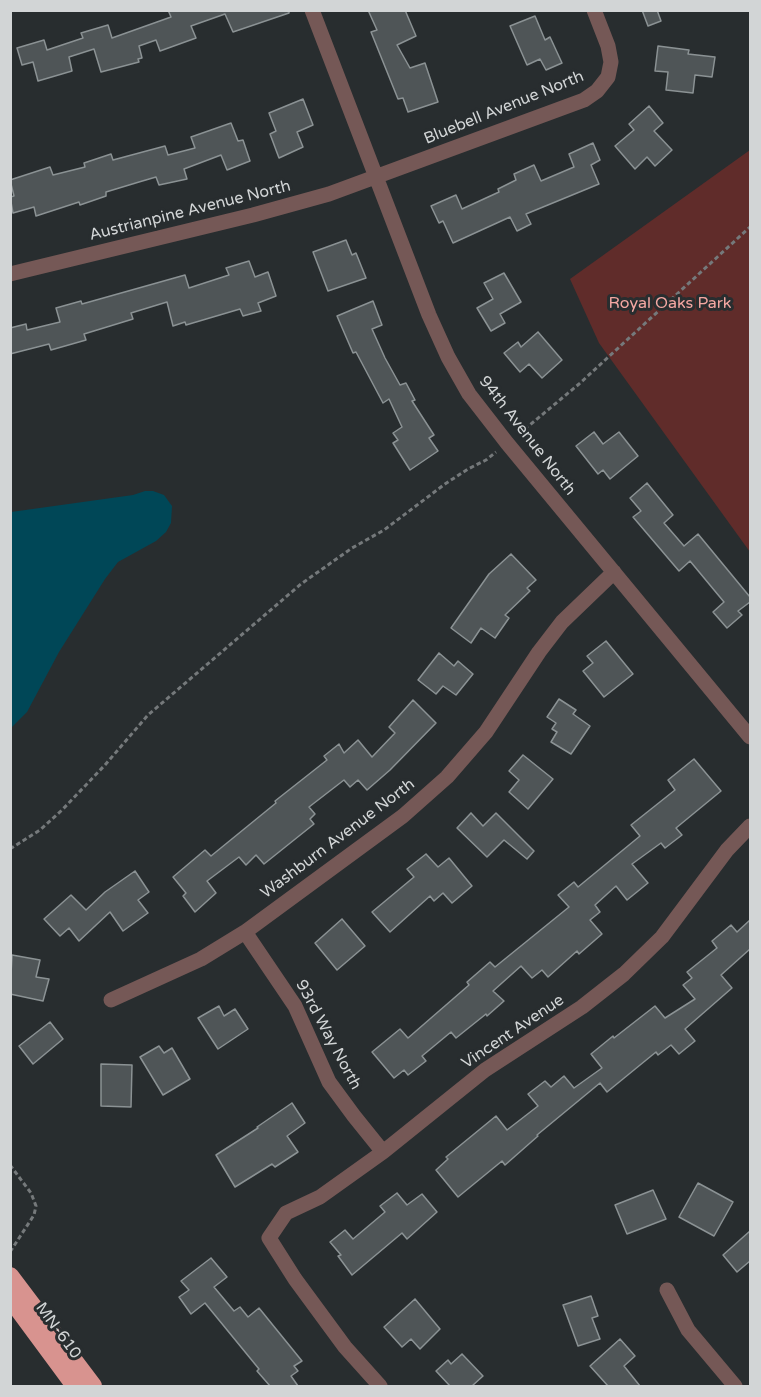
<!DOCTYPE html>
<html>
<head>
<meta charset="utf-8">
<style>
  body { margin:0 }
  #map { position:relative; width:761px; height:1397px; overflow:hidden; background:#282d2f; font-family:"Varela Round",sans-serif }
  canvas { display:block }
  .frame { position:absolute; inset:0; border:12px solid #d2d5d6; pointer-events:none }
</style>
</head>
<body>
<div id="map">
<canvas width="761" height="1397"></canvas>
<div class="frame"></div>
</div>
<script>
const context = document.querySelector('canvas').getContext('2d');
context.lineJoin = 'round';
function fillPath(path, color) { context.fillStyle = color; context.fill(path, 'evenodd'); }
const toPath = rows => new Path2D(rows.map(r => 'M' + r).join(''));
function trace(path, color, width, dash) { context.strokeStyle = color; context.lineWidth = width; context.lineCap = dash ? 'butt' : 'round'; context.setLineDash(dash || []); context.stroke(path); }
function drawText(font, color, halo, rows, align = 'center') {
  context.font = font + ' "Varela Round",sans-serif'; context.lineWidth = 6; context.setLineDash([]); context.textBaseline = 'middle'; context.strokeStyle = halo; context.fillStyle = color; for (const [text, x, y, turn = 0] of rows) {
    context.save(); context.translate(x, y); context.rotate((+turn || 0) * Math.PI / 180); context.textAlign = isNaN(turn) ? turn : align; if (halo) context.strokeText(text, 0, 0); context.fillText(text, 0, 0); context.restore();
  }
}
const green = toPath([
  [750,150,750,552,599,343,570,279]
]);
const water = toPath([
  [145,491,153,491,164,495,172,506,171,523,166,532,156,541,118,562,105,579,59,652,27,712,11,728,11,512,133,495]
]);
const building = toPath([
  [168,10,289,10,289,13,233,32,225,14,191,26,196,38,160,51,156,40,139,46,142,58,138,59,139,62,101,72,94,49,69,57,72,71,38,81,33,62,22,65,17,48,44,40,47,50,83,38,81,33,108,25,112,38,171,17,168,10],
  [368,10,405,10,416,36,397,45,410,68,425,63,438,102,408,112,403,98,398,99,371,32,377,30,368,10],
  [642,10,657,10,661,21,648,26,642,10],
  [535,16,545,40,550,37,562,63,546,70,540,59,527,65,510,26,535,16],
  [658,46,689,50,688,54,715,57,712,77,695,75,693,93,666,90,668,72,655,71,658,46],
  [303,99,313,125,297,132,303,147,279,158,270,134,276,131,269,113,303,99],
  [649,106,663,123,654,131,672,150,655,166,647,157,635,169,615,146,634,130,629,124,649,106],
  [231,123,238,141,243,140,250,161,227,170,221,155,184,169,187,179,159,185,156,177,139,182,106,192,106,196,80,205,79,202,36,216,34,207,13,213,10,197,14,196,10,180,50,167,53,175,85,167,84,163,111,154,113,160,165,146,168,155,195,148,191,137,231,123],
  [593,143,600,160,591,165,599,184,526,214,531,224,517,231,510,217,453,243,443,221,439,223,431,206,456,195,462,209,499,192,498,189,516,180,514,174,534,165,541,181,574,167,569,154,593,143],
  [346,240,352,255,356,253,366,278,328,291,313,252,346,240],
  [249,261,255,277,268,272,276,296,258,303,261,311,243,316,240,309,186,325,185,322,173,326,167,302,131,313,133,319,84,334,86,340,51,350,49,344,10,354,10,328,26,324,27,330,60,322,56,308,81,301,82,304,185,275,189,288,229,275,226,268,249,261],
  [504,273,521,302,500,314,505,323,491,331,477,308,493,299,484,283,504,273],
  [373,301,382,325,372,329,385,358,400,385,406,383,415,400,412,401,434,435,429,438,438,451,410,470,393,443,398,440,393,433,402,427,389,399,383,403,356,352,353,353,337,316,373,301],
  [538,332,562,360,542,378,529,364,520,372,504,353,518,342,521,347,538,332],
  [594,432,603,444,619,432,638,456,610,479,603,470,598,474,576,446,594,432],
  [647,483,673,515,664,523,684,546,698,534,750,597,750,602,738,611,742,615,727,628,713,612,724,602,690,561,679,571,633,517,641,511,630,498,647,483],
  [511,554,536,580,527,588,530,591,505,615,509,618,495,638,481,628,471,643,451,628,489,574,511,554],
  [606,641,633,674,604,697,583,671,593,663,587,656,606,641],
  [439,653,454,666,458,661,473,674,456,695,443,686,436,694,418,680,439,653],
  [559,699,576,710,573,714,590,726,571,754,551,742,557,732,552,729,556,723,547,717,559,699],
  [413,700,436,723,390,770,367,790,358,780,350,787,344,780,309,807,315,814,310,819,314,824,264,864,256,855,246,865,239,857,207,881,216,893,195,912,183,896,186,893,173,877,205,850,211,856,276,803,275,801,327,760,324,756,339,744,344,753,358,740,372,757,395,733,389,727,413,700],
  [523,755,553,779,528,809,509,792,519,780,509,771,523,755],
  [694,759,721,791,676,828,682,835,665,848,661,843,632,864,648,883,627,900,616,886,595,905,600,912,590,920,602,934,579,954,577,951,548,977,542,970,532,978,521,966,493,991,504,1001,487,1016,486,1014,456,1038,451,1032,422,1056,426,1061,408,1075,404,1070,394,1078,372,1052,400,1029,408,1038,469,985,467,982,490,962,495,967,569,907,558,895,574,882,578,887,640,836,631,825,675,790,668,780,694,759],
  [471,813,483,826,496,813,534,851,527,859,504,840,487,857,457,828,471,813],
  [426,854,438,867,449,858,472,886,452,903,443,893,434,901,430,896,390,932,372,912,414,877,407,869,426,854],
  [135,871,149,892,138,900,148,913,123,931,110,912,79,941,69,928,60,936,44,919,71,895,86,910,105,892,135,871],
  [342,919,365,946,337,970,315,943,342,919],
  [750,920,750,949,721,975,732,988,685,1029,695,1041,679,1054,671,1045,658,1055,656,1052,607,1092,600,1083,537,1135,538,1136,505,1165,502,1161,458,1197,436,1170,448,1159,446,1157,496,1116,507,1130,538,1106,528,1094,545,1081,551,1087,564,1076,574,1088,602,1068,591,1054,613,1036,614,1038,655,1006,665,1018,695,999,683,985,692,978,687,972,717,948,712,941,731,925,737,932,750,920],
  [12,955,40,960,36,977,49,979,43,1001,10,994,12,955],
  [219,1006,224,1016,235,1009,248,1029,218,1049,198,1018,219,1006],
  [50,1022,63,1039,33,1064,19,1046,50,1022],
  [159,1046,164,1053,172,1048,190,1079,163,1095,140,1057,159,1046],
  [101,1064,132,1065,131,1107,101,1106,101,1064],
  [292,1103,305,1123,287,1136,298,1152,275,1167,272,1164,235,1187,216,1155,258,1128,257,1127,292,1103],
  [698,1183,733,1202,714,1236,679,1217,698,1183],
  [653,1190,666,1219,627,1234,615,1205,653,1190],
  [397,1193,407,1205,422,1194,437,1212,407,1239,402,1233,352,1275,338,1256,341,1255,330,1242,345,1230,353,1239,385,1212,380,1206,397,1193],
  [750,1231,750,1261,737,1272,723,1255,750,1231],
  [211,1258,227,1277,214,1287,234,1311,240,1307,248,1317,259,1308,302,1361,294,1366,298,1371,291,1376,298,1386,270,1386,257,1371,259,1369,205,1303,191,1314,179,1297,189,1290,181,1281,211,1258],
  [591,1296,598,1316,592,1318,600,1339,578,1346,563,1305,591,1296],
  [415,1299,440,1329,420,1349,411,1339,402,1347,384,1327,415,1299],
  [620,1339,635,1356,624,1366,640,1386,608,1386,590,1366,620,1339],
  [462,1354,483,1376,472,1386,450,1386,436,1371,448,1360,451,1364,462,1354]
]);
const path = toPath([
  [519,434,579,384,750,227],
  [10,849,40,830,62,810,105,765,148,715,301,584,352,548,384,530,445,484,468,469,486,460,496,452],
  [10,1165,31,1193,36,1206,34,1215,10,1252]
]);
const minor = toPath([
  [312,10,429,315,448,357,469,394,507,443,750,737],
  [10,274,253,215,329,194,584,100,597,91,608,77,611,62,608,46,594,10],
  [245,932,295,1006,329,1082,354,1116,383,1152],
  [111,1000,201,959,245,932,403,816,447,777,486,732,539,652,562,622,614,572],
  [667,1290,688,1330,735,1386],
  [380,1386,345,1347,295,1279,269,1238,286,1213,320,1197,383,1152,485,1070,582,1007,624,974,662,937,727,850,750,826]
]);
const motorway = toPath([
  [10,1276,93,1386],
  [10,1298,75,1386]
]);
const streetNames = [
  ["Bluebell Avenue North",504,108,-22],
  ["Austrianpine Avenue North",190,211,-14],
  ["94th Avenue North",527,436,52],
  ["Washburn Avenue North",338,839,-37],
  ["Vincent Avenue",513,1032,-34],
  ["93rd Way North",328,1035,62],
  ["MN-610",58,1331,54]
];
const parkNames = [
  ["Royal Oaks Park",670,304]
];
fillPath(green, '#602c2a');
fillPath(water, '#004757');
fillPath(building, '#4f5557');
trace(building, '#8b9294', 1.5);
trace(path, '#75797b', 3, [4.5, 3]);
trace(minor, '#755856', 15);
trace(motorway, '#d8938f', 18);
drawText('16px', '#d2d5d6', '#282d2f', streetNames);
drawText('16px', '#f4a7a2', '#282d2f', parkNames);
</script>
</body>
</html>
